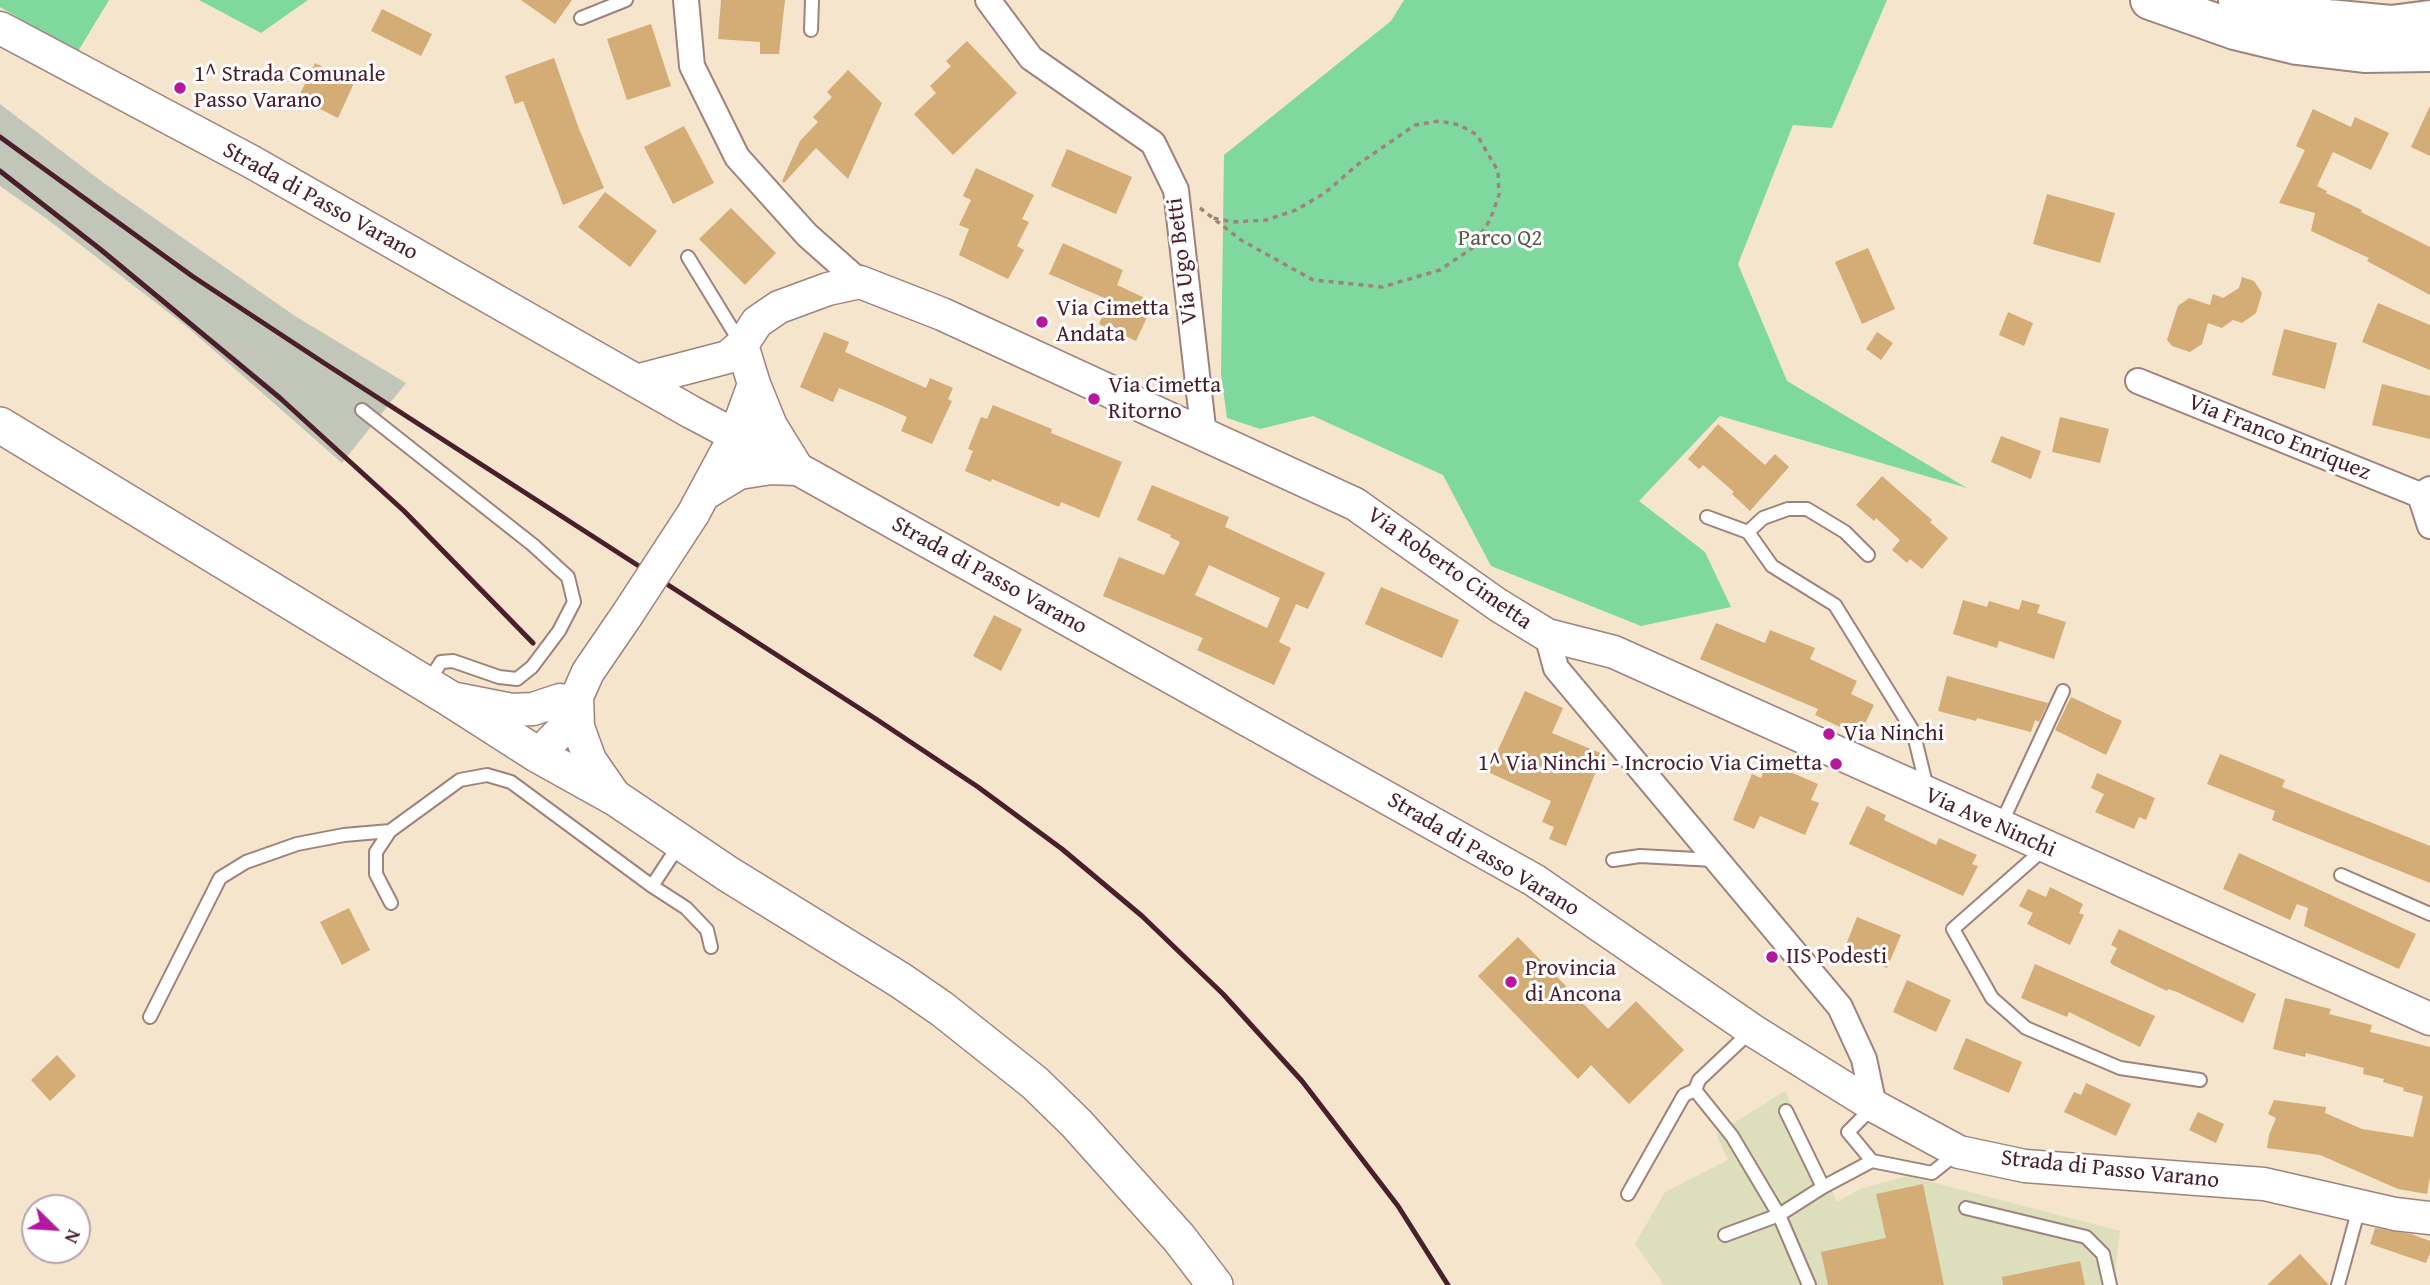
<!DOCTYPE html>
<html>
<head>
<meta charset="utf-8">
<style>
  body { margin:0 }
  #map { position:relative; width:2430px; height:1285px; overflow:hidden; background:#f4e5cc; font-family:"Gentium Book Plus",serif }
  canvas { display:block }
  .north { position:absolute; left:21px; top:1194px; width:70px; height:70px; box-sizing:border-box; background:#fff; border:2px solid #b7a5aa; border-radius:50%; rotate:114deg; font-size:19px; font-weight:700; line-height:28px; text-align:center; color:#4a1f2b }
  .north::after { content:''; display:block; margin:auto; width:24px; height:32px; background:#b5179e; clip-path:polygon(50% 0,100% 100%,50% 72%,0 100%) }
</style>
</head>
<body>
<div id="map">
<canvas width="2430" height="1285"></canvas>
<div class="north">N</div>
</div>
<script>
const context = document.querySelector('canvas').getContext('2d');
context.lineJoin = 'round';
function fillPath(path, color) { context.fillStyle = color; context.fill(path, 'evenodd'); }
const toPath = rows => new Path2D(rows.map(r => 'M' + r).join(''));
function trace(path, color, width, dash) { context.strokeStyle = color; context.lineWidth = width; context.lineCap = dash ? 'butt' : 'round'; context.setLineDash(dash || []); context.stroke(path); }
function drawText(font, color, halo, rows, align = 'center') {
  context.font = font + ' "Gentium Book Plus",serif'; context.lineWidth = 6; context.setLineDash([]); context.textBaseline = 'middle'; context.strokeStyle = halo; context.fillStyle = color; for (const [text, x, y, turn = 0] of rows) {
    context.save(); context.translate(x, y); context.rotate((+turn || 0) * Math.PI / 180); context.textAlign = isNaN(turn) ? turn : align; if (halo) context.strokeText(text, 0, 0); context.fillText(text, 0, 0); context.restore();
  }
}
const built = toPath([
  [1785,1091,1837,1202,1860,1189,1908,1176,2120,1231,2115,1272,2118,1285,1664,1285,1635,1244,1665,1192,1728,1160,1716,1134]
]);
const industrial = toPath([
  [0,104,101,181,295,316,406,383,342,463,186,326,47,219,0,186]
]);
const green = toPath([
  [0,0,109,0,77,53,0,7],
  [199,0,308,0,261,33],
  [1404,0,1887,0,1832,128,1793,125,1738,264,1787,381,1967,488,1720,416,1639,501,1705,552,1731,607,1641,626,1491,566,1443,475,1313,416,1260,429,1227,418,1221,374,1224,155,1391,21]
]);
const building = toPath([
  [521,0,572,0,555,24],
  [721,0,785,0,779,54,760,54,760,42,718,39],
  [382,9,432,34,421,56,371,31],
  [651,24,671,86,627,100,607,39],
  [967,41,1017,93,953,155,914,114,936,93,930,86,951,66,946,61],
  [554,58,579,129,604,188,563,205,523,101,515,104,505,76],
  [315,63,354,83,338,118,298,98],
  [848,70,882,103,848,179,816,148,784,183,782,181,800,141,818,122,813,117,832,97,827,92],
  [2430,106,2430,156,2411,147],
  [2313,109,2351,127,2355,117,2389,133,2371,170,2333,152,2317,186,2327,191,2326,193,2362,210,2361,212,2430,247,2430,295,2367,261,2369,258,2311,231,2315,213,2279,203,2305,150,2296,146],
  [684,126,714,183,673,204,644,147],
  [1067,149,1132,177,1116,214,1051,186],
  [976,168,1034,195,1022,219,1029,222,1017,246,1024,250,1008,279,959,255,969,229,959,225,971,200,963,196],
  [605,192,657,231,630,267,578,227],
  [2047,194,2115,213,2100,263,2033,244],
  [731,208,776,253,745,285,699,239],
  [1063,243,1123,270,1117,285,1147,299,1141,312,1148,315,1136,341,1099,324,1109,300,1049,274],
  [1868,248,1895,309,1862,324,1835,262],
  [2242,277,2254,281,2262,293,2256,313,2242,323,2233,320,2222,328,2208,323,2202,344,2190,352,2172,346,2167,340,2178,306,2189,298,2210,305,2213,294,2223,298,2239,288],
  [2378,303,2430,325,2430,370,2362,342],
  [2008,312,2033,323,2024,346,1999,335],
  [2284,329,2337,343,2325,389,2272,375],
  [824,332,849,342,845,352,926,388,930,378,953,388,948,399,952,401,932,444,901,431,907,417,878,404,839,388,833,402,800,387],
  [1877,332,1893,343,1881,360,1866,349],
  [2382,384,2430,396,2430,439,2372,425],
  [993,405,1052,429,1051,433,1122,462,1099,518,1061,502,1059,507,992,479,991,482,965,471,973,451,968,449,981,417,987,419],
  [2060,417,2109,429,2100,463,2052,452],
  [1718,424,1765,465,1775,454,1789,467,1750,511,1732,494,1734,492,1703,465,1699,469,1688,459],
  [2001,436,2041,451,2031,479,1991,462],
  [1882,476,1932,520,1930,522,1948,538,1922,569,1910,559,1907,563,1892,550,1900,540,1876,518,1874,521,1856,505],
  [1152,485,1229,517,1225,527,1325,573,1308,609,1296,604,1279,642,1291,648,1274,685,1197,650,1203,638,1103,596,1119,557,1164,575,1180,542,1170,537,1171,535,1137,520],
  [1209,565,1280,598,1267,628,1195,595],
  [1381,587,1459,620,1442,658,1365,624],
  [1963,600,1987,607,1989,601,2019,610,2022,600,2040,605,2037,613,2066,622,2054,659,1999,641,1997,648,1953,634],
  [994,615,1022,629,1001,671,973,656],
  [1716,623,1765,643,1770,630,1815,648,1810,659,1857,681,1851,694,1874,705,1859,736,1815,715,1818,709,1700,659],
  [1947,676,2048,703,2039,722,2035,720,2031,732,1977,718,1976,721,1938,711],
  [1525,691,1563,708,1552,733,1603,754,1566,846,1549,839,1554,827,1542,822,1551,801,1488,772],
  [2071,697,2122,721,2106,755,2055,730],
  [2220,754,2285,780,2282,787,2430,846,2430,883,2272,820,2275,811,2207,784],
  [1767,762,1818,784,1811,800,1819,803,1805,835,1760,816,1754,829,1733,820,1752,774,1761,778],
  [2097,773,2155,798,2146,820,2139,817,2134,829,2095,812,2104,794,2091,788],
  [1867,806,1886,815,1884,820,1936,845,1939,838,1977,855,1972,864,1978,866,1963,896,1849,844],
  [2239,853,2416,934,2399,969,2304,926,2308,908,2297,904,2290,920,2223,889],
  [2050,887,2083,904,2079,913,2084,915,2070,945,2027,924,2033,913,2019,906,2028,889,2046,897],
  [349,908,370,950,342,965,320,922],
  [1857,917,1901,935,1887,968,1844,950],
  [2119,929,2256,994,2243,1023,2177,992,2168,989,2167,991,2113,965,2110,962,2117,948,2111,945],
  [1518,937,1608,1029,1636,1001,1684,1050,1629,1104,1591,1065,1578,1079,1478,976],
  [2035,964,2155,1016,2140,1047,2069,1012,2067,1017,2021,998],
  [1907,980,1951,1000,1936,1032,1893,1012],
  [2285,998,2331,1009,2329,1014,2372,1025,2370,1032,2430,1047,2430,1177,2427,1194,2398,1189,2320,1155,2267,1148,2269,1135,2276,1118,2268,1114,2274,1100,2326,1107,2325,1113,2362,1129,2413,1137,2423,1096,2403,1091,2404,1088,2383,1082,2384,1079,2363,1074,2364,1068,2306,1053,2305,1057,2273,1049],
  [1966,1038,2022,1062,2009,1093,1953,1069],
  [57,1055,76,1076,50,1101,31,1080],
  [2086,1083,2131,1104,2116,1136,2064,1112,2074,1092,2081,1095],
  [2198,1112,2224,1124,2216,1143,2189,1130],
  [1923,1184,1944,1285,1828,1285,1821,1252,1886,1238,1876,1194],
  [2375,1228,2411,1234,2430,1241,2430,1253,2426,1263,2370,1244],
  [2300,1254,2329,1285,2267,1285],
  [2080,1261,2085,1285,2003,1285,2002,1277]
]);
const path = toPath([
  [1200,208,1241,240,1313,280,1382,287,1440,270,1471,249,1490,220,1499,195,1498,171,1477,135,1460,125,1439,121,1415,125,1357,165,1325,193,1296,210,1266,220,1233,222,1213,218]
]);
const service = toPath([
  [581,18,626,0],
  [811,30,812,0],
  [688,257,740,342],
  [362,410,533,545,568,577,574,602,559,631,532,667,517,679,499,677,453,661,441,662,427,684],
  [1707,517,1748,532,1772,566,1835,605,1913,731,1927,788],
  [1748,532,1763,518,1788,509,1807,509,1845,532,1868,555],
  [2001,824,2063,691],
  [2045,848,1953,929,1992,998,2026,1028,2120,1068,2200,1080],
  [1613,860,1640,856,1714,860],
  [2341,875,2430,914],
  [652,886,686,908,707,930,711,947],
  [391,903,376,874,376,852,390,831,460,780,487,775,511,782,652,886,679,845],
  [150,1017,220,878,246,862,297,844,344,835,390,831],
  [1695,1090,1732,1136,1779,1215,1809,1285],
  [1874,1106,1848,1132,1872,1161,1932,1173,1957,1153],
  [1786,1111,1823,1187],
  [1628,1194,1684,1095,1695,1090,1699,1080,1752,1030],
  [1966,1208,2086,1237,2103,1254,2110,1285],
  [1725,1235,1779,1215,1823,1187,1872,1161],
  [2338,1285,2359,1208]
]);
const minor = toPath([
  [686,0,692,66,737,157,807,235,860,282],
  [988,0,1031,58,1153,143,1176,190,1204,436],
  [2138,381,2420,495],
  [2430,489,2420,495,2430,526],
  [1547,635,1556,668,1840,1007,1864,1059,1874,1106]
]);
const tertiary = toPath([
  [0,28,252,162,691,412,798,469,1534,880,1752,1030,1874,1106,1959,1152,2025,1166,2264,1184,2395,1214,2430,1218],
  [636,381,728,357,742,345,757,322,779,307,828,289,860,282,942,314,1355,504,1498,605,1547,635,1614,652,2430,1019],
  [754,384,771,426,797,468],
  [706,493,739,473,771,468,796,469],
  [693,514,735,436,754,384,742,345],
  [577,695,578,727,590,760,617,799],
  [456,699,512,710,533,709,560,700],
  [538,755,562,730,588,672,627,615]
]);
const secondary = toPath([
  [0,425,449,698,538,755,617,799,728,874,900,980,942,1009,1035,1083,1077,1124,1179,1238,1215,1285]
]);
const trunk = toPath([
  [2150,0,2235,30,2297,45,2364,53,2430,52],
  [2238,0,2328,19,2391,25,2430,20]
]);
const rail = toPath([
  [0,137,192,276,324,363,876,719,978,787,1062,849,1142,916,1223,994,1302,1081,1398,1206,1448,1285],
  [0,171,100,249,280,398,404,511,533,643]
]);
const tertiaryBridge = toPath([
  [627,615,693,514]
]);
const markers = [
  [180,88,7,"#b5179e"],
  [1042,322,7,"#b5179e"],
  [1094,399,7,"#b5179e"],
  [1829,734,7,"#b5179e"],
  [1836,764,7,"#b5179e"],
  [1772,957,7,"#b5179e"],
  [1511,982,7,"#b5179e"]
];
const poiNames = [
  ["1^ Strada Comunale",194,75],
  ["Passo Varano",194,101],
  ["Via Cimetta",1056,309],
  ["Andata",1056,335],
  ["Via Cimetta",1108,386],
  ["Ritorno",1108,412],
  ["Via Ninchi",1843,734],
  ["1^ Via Ninchi - Incrocio Via Cimetta",1822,764,"right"],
  ["IIS Podesti",1786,957],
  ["Provincia",1525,969],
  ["di Ancona",1525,995]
];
const streetNames = [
  ["Strada di Passo Varano",320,202,29],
  ["Via Ugo Betti",1183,261,-97],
  ["Via Franco Enriquez",2279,438,22],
  ["Via Roberto Cimetta",1449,569,35],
  ["Strada di Passo Varano",989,576,29],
  ["Via Ave Ninchi",1990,823,24],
  ["Strada di Passo Varano",1483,855,31],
  ["Strada di Passo Varano",2110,1170,6]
];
const parkNames = [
  ["Parco Q2",1500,239]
];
fillPath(built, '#dddebc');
fillPath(industrial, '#c2c6b9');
fillPath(green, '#7fd99e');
fillPath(building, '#d3ac76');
trace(service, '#9f827c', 16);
trace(minor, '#9f827c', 28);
trace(tertiary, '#9f827c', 35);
trace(secondary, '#9f827c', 38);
trace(trunk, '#9f827c', 42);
trace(path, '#9f827c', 3.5, [5, 5]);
trace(service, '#fff', 12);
trace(minor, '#fff', 24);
trace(tertiary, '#fff', 32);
trace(secondary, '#fff', 35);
trace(trunk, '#fff', 38);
trace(rail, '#4a1f2b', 5);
trace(tertiaryBridge, '#9f827c', 35, []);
trace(tertiaryBridge, '#fff', 32);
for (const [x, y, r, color] of markers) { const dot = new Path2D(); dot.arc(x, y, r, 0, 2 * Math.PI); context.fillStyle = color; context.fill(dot); trace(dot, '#fff', 2.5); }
drawText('23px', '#4a1f2b', '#fff', poiNames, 'left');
drawText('23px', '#4a1f2b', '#fff', streetNames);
drawText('23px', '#5a574e', '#fff', parkNames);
</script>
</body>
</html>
